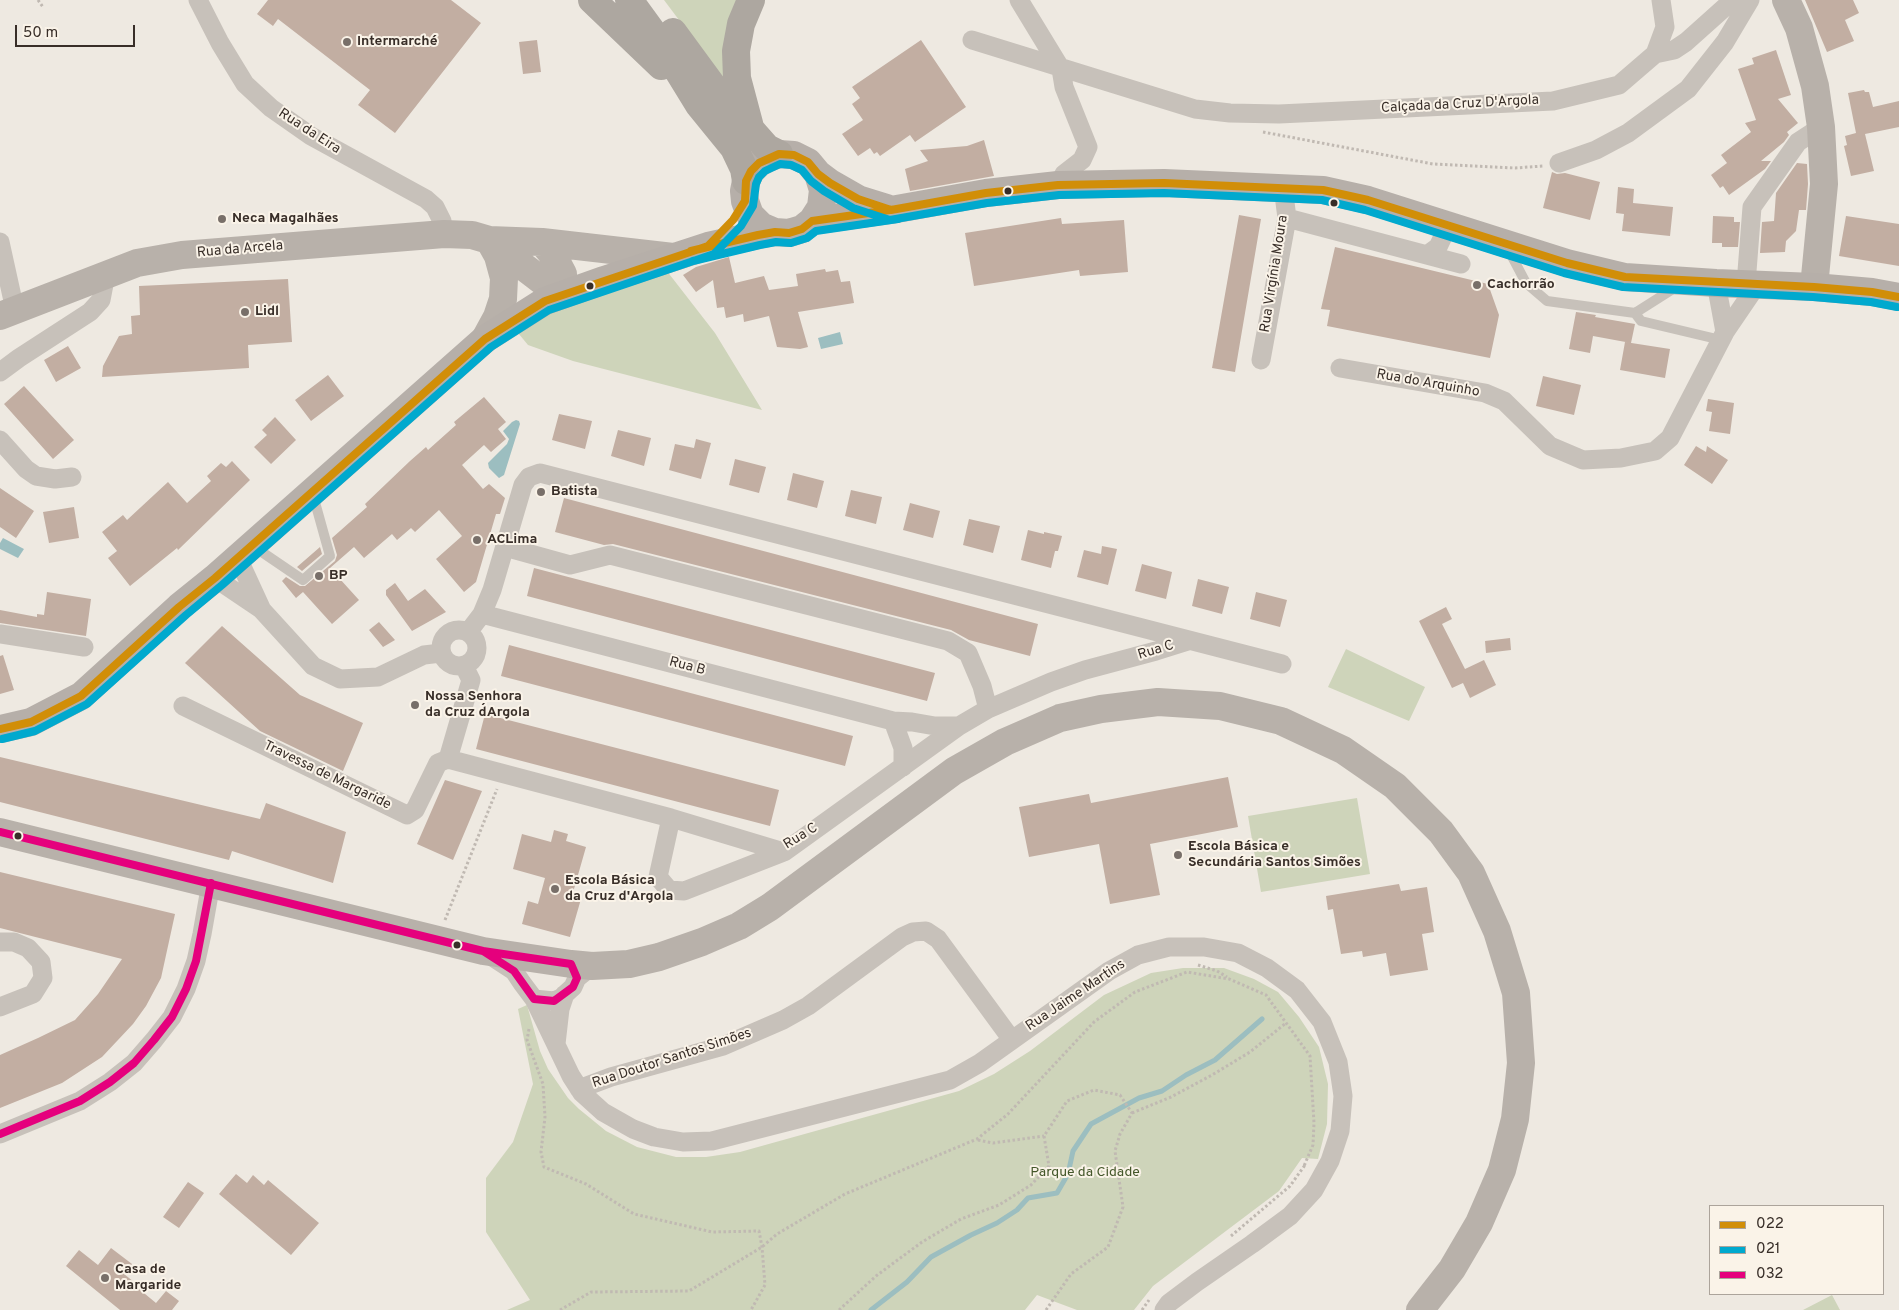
<!DOCTYPE html>
<html>
<head>
<meta charset="utf-8">
<style>
  body { margin:0 }
  #map { position:relative; width:1899px; height:1310px; overflow:hidden; background:#eee9e1; font-family:Overpass,sans-serif }
  canvas { display:block }
  .legend { position:absolute; left:1709px; top:1205px; width:175px; height:90px; box-sizing:border-box; background:#faf3e8; border:1px solid #aca49b; margin:0; padding:6px 9px; list-style:none; font-size:15px; color:#382e28 }
  .legend li { display:flex; align-items:center; gap:10px; height:25px }
  .legend b { width:25px; border:1px solid #aca49b }
  .scale { position:absolute; left:15px; top:25px; width:120px; height:22px; box-sizing:border-box; border:2px solid #382e28; border-top:0; padding-left:6px; font-size:15px; line-height:18px; white-space:nowrap; color:#382e28; -webkit-text-stroke:4px #faf3e8; paint-order:stroke }
</style>
</head>
<body>
<div id="map">
<canvas width="1899" height="1310"></canvas>
<ul class="legend">
<li><b style="height:6px;background:#d18e08"></b>022</li>
<li><b style="height:6px;background:#00a9ce"></b>021</li>
<li><b style="height:6px;background:#e5007d"></b>032</li>
</ul>
<div class="scale">50 m</div>
</div>
<script>
const context = document.querySelector('canvas').getContext('2d');
context.lineJoin = 'round';
function fillPath(path, color) { context.fillStyle = color; context.fill(path, 'evenodd'); }
const toPath = rows => new Path2D(rows.map(r => 'M' + r).join(''));
function trace(path, color, width, dash) { context.strokeStyle = color; context.lineWidth = width; context.lineCap = dash ? 'butt' : 'round'; context.setLineDash(dash || []); context.stroke(path); }
function drawText(font, color, halo, rows, align = 'center') {
  context.font = font + ' Overpass,sans-serif'; context.lineWidth = 4; context.setLineDash([]); context.textBaseline = 'middle'; context.strokeStyle = halo; context.fillStyle = color; for (const [text, x, y, turn = 0] of rows) {
    context.save(); context.translate(x, y); context.rotate((+turn || 0) * Math.PI / 180); context.textAlign = isNaN(turn) ? turn : align; if (halo) context.strokeText(text, 0, 0); context.fillText(text, 0, 0); context.restore();
  }
}
const green = toPath([
  [664,0,740,0,727,84],
  [663,266,715,333,762,410,573,361,528,345,514,328],
  [1346,649,1425,687,1409,721,1328,687],
  [1357,798,1370,874,1261,892,1248,816],
  [1183,968,1224,968,1254,979,1278,992,1299,1017,1319,1047,1328,1084,1327,1124,1318,1159,1302,1158,1279,1191,1153,1286,1134,1310,1077,1310,1037,1295,1025,1310,507,1310,530,1300,486,1232,486,1178,513,1142,533,1084,518,1009,527,1005,540,1051,548,1069,568,1098,579,1109,606,1131,637,1147,676,1157,706,1157,740,1152,959,1091,994,1074,1030,1051,1104,995,1151,973],
  [1832,1295,1840,1310,1803,1310]
]);
const water = toPath([
  [840,332,843,344,821,349,818,338],
  [516,420,519,421,520,424,504,475,499,478,489,468,488,463,507,444,509,439,503,431,512,422],
  [3,538,24,549,18,558,0,549,0,543]
]);
const stream = toPath([
  [871,1310,907,1282,931,1257,971,1235,997,1223,1017,1210,1028,1198,1057,1193,1068,1174,1073,1151,1091,1124,1139,1098,1162,1091,1186,1075,1215,1060,1262,1019]
]);
const building = toPath([
  [268,0,451,0,481,23,395,133,358,105,370,90,278,19,273,26,257,14],
  [1805,0,1853,0,1859,13,1845,20,1854,41,1827,52],
  [537,40,541,72,523,74,519,42],
  [921,40,966,107,915,142,910,135,880,156,877,152,874,154,870,148,858,156,842,134,863,120,852,104,860,98,852,87],
  [1776,50,1791,95,1778,99,1798,123,1787,132,1789,135,1784,142,1761,161,1771,161,1765,169,1729,195,1723,186,1720,188,1711,175,1727,163,1721,155,1751,132,1745,123,1756,120,1738,69,1754,64,1752,58],
  [1864,90,1865,92,1869,92,1873,107,1899,101,1899,127,1865,134,1874,171,1851,176,1844,146,1847,145,1845,136,1856,133,1848,93],
  [984,140,994,176,910,191,905,169,928,161,920,150,967,146],
  [1797,163,1807,164,1808,184,1806,210,1799,210,1796,231,1786,241,1785,252,1760,253,1762,222,1774,221,1776,193],
  [1552,172,1557,174,1565,173,1600,182,1590,220,1543,208],
  [1618,187,1634,189,1633,203,1673,207,1670,236,1622,231,1624,214,1616,213],
  [1239,215,1261,219,1235,372,1212,368],
  [1713,216,1734,217,1734,222,1740,222,1738,247,1722,247,1722,243,1712,243],
  [1846,216,1899,224,1899,266,1839,256],
  [1061,218,1062,224,1124,220,1128,272,1080,276,1079,270,974,286,965,233],
  [1335,247,1488,284,1499,315,1490,358,1327,326,1330,310,1321,309],
  [729,257,735,283,764,276,769,290,798,286,796,274,825,269,826,272,838,270,841,282,850,281,854,303,798,312,808,347,800,349,777,347,769,316,744,322,743,314,726,318,724,307,717,308,713,280,696,292,683,275,696,267],
  [288,279,292,342,248,345,249,368,102,377,103,366,119,336,132,334,131,316,140,315,139,286],
  [1576,312,1596,315,1595,317,1635,324,1631,343,1593,336,1590,353,1569,349],
  [1625,342,1670,349,1665,378,1620,370],
  [68,346,81,368,56,382,44,360],
  [328,375,344,396,311,421,295,400],
  [1543,376,1581,385,1574,415,1536,406],
  [24,386,74,440,53,459,4,404],
  [484,397,506,422,498,429,506,439,491,452,484,445,462,465,483,489,489,484,505,498,500,514,496,514,476,582,464,592,436,559,462,536,439,510,415,532,411,528,397,540,392,534,364,558,354,547,330,568,359,600,332,624,303,592,296,598,282,581,286,577,300,586,305,586,335,561,337,555,332,538,367,507,365,504,410,461,426,447,428,450,456,425,454,422],
  [1708,399,1734,403,1730,434,1709,431,1712,412,1706,411],
  [559,414,592,421,585,449,552,440],
  [275,417,296,440,271,464,254,447,267,435,262,430],
  [618,430,651,438,644,466,611,456],
  [696,439,711,443,701,479,669,470,675,444,694,448],
  [1696,446,1706,452,1707,446,1728,460,1712,484,1684,465],
  [735,459,766,467,759,493,729,485],
  [232,461,250,480,178,550,177,548,130,586,108,558,117,551,102,532,123,515,127,520,168,482,187,503,211,481,207,476,221,463,226,467],
  [793,473,824,481,817,508,787,500],
  [0,488,34,511,16,538,0,527],
  [851,490,882,497,876,524,845,516],
  [564,498,1038,624,1030,656,969,640,951,630,613,544,604,545,555,532],
  [910,503,940,511,933,538,903,530],
  [74,507,79,538,49,543,43,512],
  [969,519,1000,526,993,553,963,545],
  [1028,530,1044,534,1044,532,1062,536,1058,551,1055,551,1051,568,1021,560],
  [1102,546,1117,549,1108,585,1077,577,1084,550,1101,554],
  [320,547,322,554,302,571,297,567],
  [1142,564,1172,572,1166,599,1135,591],
  [534,568,935,673,927,701,527,596],
  [1198,579,1229,587,1222,614,1192,606],
  [395,583,408,601,425,589,446,612,412,631,386,595,386,590],
  [47,592,91,599,86,636,0,623,0,610,37,617,37,614,44,615],
  [1256,592,1287,600,1280,627,1250,619],
  [1446,607,1452,619,1442,624,1465,669,1484,660,1496,685,1470,698,1463,683,1452,688,1419,621],
  [379,622,395,640,383,647,369,630],
  [222,626,300,695,363,723,343,771,260,731,185,663],
  [1510,638,1511,650,1486,653,1485,641],
  [509,645,853,736,845,766,501,676],
  [3,655,14,690,0,694,0,656],
  [485,714,779,790,770,826,476,749],
  [0,757,260,819,266,803,346,832,333,883,232,851,229,860,0,802],
  [1228,777,1238,827,1150,844,1160,895,1110,904,1099,844,1029,857,1019,807,1089,794,1091,803],
  [445,780,482,791,453,860,417,844],
  [554,830,568,834,566,841,586,847,572,896,581,899,570,937,522,924,528,901,538,904,545,878,513,869,522,834,551,842],
  [0,872,175,914,161,978,146,1006,133,1024,102,1057,62,1083,0,1108,0,1055,38,1038,75,1020,98,994,122,959,0,928],
  [1399,884,1401,891,1427,887,1434,932,1422,934,1428,970,1390,976,1386,953,1363,957,1362,951,1341,954,1333,909,1328,910,1326,896],
  [236,1174,247,1183,253,1175,264,1185,268,1180,319,1223,291,1255,219,1194],
  [188,1182,204,1193,179,1228,163,1217],
  [111,1248,132,1264,124,1274,134,1282,133,1284,156,1303,166,1291,179,1301,172,1310,120,1310,66,1266,79,1250,98,1265]
]);
const path = toPath([
  [38,0,43,7],
  [1263,132,1433,164,1515,168,1543,166],
  [445,920,497,789],
  [1198,965,1217,971,1227,977],
  [529,1029,527,1040,543,1084,545,1117,541,1152,544,1167,586,1184,634,1214,712,1232,759,1231,762,1247,765,1285,751,1310],
  [1132,1113,1171,1097,1212,1075,1250,1052,1286,1023],
  [978,1140,993,1143,1044,1136],
  [1231,1236,1290,1186,1305,1165],
  [560,1310,591,1292,689,1291,762,1247,777,1234,845,1194,977,1139,1008,1114,1094,1022,1135,992,1187,972,1229,979,1266,995,1310,1056,1314,1123,1313,1145,1304,1166],
  [839,1310,876,1276,922,1242,961,1219,999,1205,1031,1185,1049,1166,1044,1136,1067,1101,1094,1090,1120,1095,1132,1113,1120,1134,1115,1151,1123,1207,1108,1247,1071,1274,1046,1310],
  [1142,1310,1149,1300]
]);
const lane = toPath([
  [1508,249,1526,283,1547,301,1635,313,1676,287],
  [1635,313,1641,321,1721,340],
  [253,546,303,580,330,556,313,495]
]);
const street = toPath([
  [198,0,220,43,245,84,271,108,311,136,426,199,435,207,442,221,444,234],
  [1019,0,1061,69,1064,87,1088,147,1082,160,1064,174,1058,185],
  [972,40,1195,109,1230,113,1279,114,1553,101,1619,85,1655,54,1665,27,1661,0],
  [1655,54,1674,50,1686,42,1733,0],
  [1559,163,1596,150,1628,133,1688,89,1725,42,1750,0],
  [1287,218,1461,264],
  [0,242,15,310],
  [1427,255,1438,247,1448,226],
  [1716,283,1725,332],
  [1746,284,1752,207,1798,142,1821,127],
  [1261,360,1287,218,1283,187],
  [1340,368,1485,393,1504,401,1550,446,1583,460,1621,458,1655,451,1670,438,1725,332,1757,285],
  [0,372,19,358,90,312,101,300,106,274],
  [0,440,26,469,36,476,55,479,72,477],
  [505,547,570,565,610,555,948,641,968,653,982,686,988,709],
  [238,558,261,608],
  [215,578,261,609,313,666,340,679,378,677,424,655,441,653],
  [482,614,893,721,912,722,935,726,959,726],
  '441 648a18 18 0 1 1 36 0a18 18 0 1 1-36 0Z',
  [469,631,482,614,492,590,523,485,529,477,540,473,1282,664],
  [0,634,84,647],
  [183,706,407,815,415,810,438,763,448,759],
  [893,721,903,748,903,767],
  [448,759,671,818,784,852,959,726,988,709,1051,682,1085,670,1156,651,1188,641],
  [448,759,471,680,464,666],
  [671,818,658,877,669,890,684,891,784,852],
  [0,942,14,942,28,948,41,962,43,978,33,994,0,1007],
  [491,956,514,971,522,983,534,999,571,1076,582,1093,603,1112,633,1129,654,1137,683,1142,712,1141,950,1080,980,1063,1109,971,1138,955,1169,947,1204,947,1238,953,1267,968,1297,990,1322,1022,1338,1062,1343,1096,1340,1131,1330,1161,1314,1190,1290,1216,1252,1244,1197,1282,1169,1303,1164,1310],
  [534,999,554,1001,561,998,573,987,577,978,592,966],
  [556,1044,560,1009,565,994],
  [579,1089,611,1077,723,1046,783,1020,808,1006,902,937,913,932,926,931,938,939,1012,1040],
  [0,1134,80,1101,110,1082,134,1063,154,1040,172,1017,186,989,196,961,202,934,211,883]
]);
const secondary = toPath([
  [1786,0,1799,28,1815,86,1821,127,1824,184,1814,287],
  [490,241,545,283,563,294],
  [542,242,553,255,563,274,563,294],
  [0,316,137,263,182,255,444,234,472,235,489,240,542,242,673,257],
  [485,339,497,317,503,299,504,278,498,256,489,240],
  [0,832,483,951,571,964,592,966,629,964,659,957,702,942,739,926,770,907,954,771,1005,742,1060,718,1101,709,1158,702,1220,706,1281,721,1343,750,1395,786,1441,832,1471,873,1497,931,1516,993,1521,1063,1515,1119,1502,1170,1479,1223,1452,1269,1420,1310]
]);
const primary = toPath([
  [812,221,891,210,986,193,1058,185,1164,183,1323,190,1368,200,1567,263,1625,277,1716,283,1814,287,1872,292,1899,297],
  [775,232,761,226,750,215,745,201,744,191,746,181,751,171,759,163,768,158,779,154,794,155,808,162,818,174,830,183,858,199,887,208],
  [0,729,31,722,81,696,179,607,215,578,485,339,545,301,604,280,708,246,758,235,775,232,789,233,802,229,812,221,821,207,823,190,818,174]
]);
const highway = toPath([
  [592,0,661,66],
  [629,0,664,48,699,105,734,148,744,169,746,181],
  [673,32,739,122,752,131,767,148,779,154],
  [750,127,737,78,736,51,741,24,751,0]
]);
const bus1 = toPath([
  [691,251,758,235,775,232,789,233,802,229,812,221,897,209],
  [0,729,31,722,81,696,179,607,215,578,485,339,545,301,708,246,733,220,745,201,746,181,751,171,759,163,779,154,794,155,808,162,818,174,830,183,858,199,891,210,986,193,1058,185,1164,183,1323,190,1368,200,1567,263,1625,277,1814,287,1872,292,1899,297]
]);
const bus2 = toPath([
  [693,261,760,245,776,242,791,243,807,238,816,231,898,219],
  [2,739,35,731,87,704,186,615,222,585,491,347,549,310,714,254,741,226,753,206,756,184,759,177,765,171,780,164,791,165,802,170,811,181,824,191,853,208,890,220,987,203,1059,195,1164,193,1322,200,1365,210,1564,273,1623,287,1813,297,1871,302,1897,307]
]);
const bus3 = toPath([
  [0,832,483,951],
  [483,951,571,964,577,978,573,987,554,1001,534,999,514,971,483,951],
  [0,1134,80,1101,110,1082,134,1063,154,1040,172,1017,186,989,196,961,211,883]
]);
const markers = [
  [347,42,5,"#786f69"],
  [1008,191,4.5,"#382e28"],
  [1334,203,4.5,"#382e28"],
  [222,219,5,"#786f69"],
  [1477,285,5,"#786f69"],
  [590,286,4.5,"#382e28"],
  [245,312,5,"#786f69"],
  [541,492,5,"#786f69"],
  [477,540,5,"#786f69"],
  [319,576,5,"#786f69"],
  [415,705,5,"#786f69"],
  [18,836,4.5,"#382e28"],
  [1178,855,5,"#786f69"],
  [555,889,5,"#786f69"],
  [457,945,4.5,"#382e28"],
  [105,1278,5,"#786f69"]
];
const poiNames = [
  ["Intermarché",357,42],
  ["Neca Magalhães",232,219],
  ["Cachorrão",1487,285],
  ["Lidl",255,312],
  ["Batista",551,492],
  ["ACLima",487,540],
  ["BP",329,576],
  ["Nossa Senhora",425,697],
  ["da Cruz d´Argola",425,713],
  ["Escola Básica e",1188,847],
  ["Secundária Santos Simões",1188,863],
  ["Escola Básica",565,881],
  ["da Cruz d'Argola",565,897],
  ["Casa de",115,1270],
  ["Margaride",115,1286]
];
const streetNames = [
  ["Calçada da Cruz D'Argola",1460,105,-3],
  ["Rua da Eira",309,132,33],
  ["Rua da Arcela",240,250,-5],
  ["Rua Virgínia Moura",1275,274,-81],
  ["Rua do Arquinho",1428,384,10],
  ["Rua C",1156,651,-17],
  ["Rua B",687,667,15],
  ["Travessa de Margaride",327,776,26],
  ["Rua C",801,837,-32],
  ["Rua Jaime Martins",1076,996,-34],
  ["Rua Doutor Santos Simões",672,1059,-18]
];
const parkNames = [
  ["Parque da Cidade",1085,1173]
];
fillPath(green, '#ced4ba');
fillPath(water, '#9cbec0');
trace(stream, '#9cbec0', 5);
fillPath(building, '#c2aea2');
trace(path, '#c0b9b2', 3, [2.5, 2.5]);
trace(lane, '#c7c1ba', 10);
trace(street, '#c7c1ba', 19);
trace(secondary, '#b8b1aa', 28);
trace(primary, '#b6afa9', 28);
trace(highway, '#ada7a0', 28);
trace(bus1, '#d18e08', 8);
trace(bus2, '#00a9ce', 8);
trace(bus3, '#e5007d', 8);
for (const [x, y, r, color] of markers) { const dot = new Path2D(); dot.arc(x, y, r, 0, 2 * Math.PI); context.fillStyle = color; context.fill(dot); trace(dot, '#faf3e8', 2); }
drawText('bold 14px', '#382e28', '#faf3e8', poiNames, 'left');
drawText('14px', '#382e28', '#faf3e8', streetNames);
drawText('14px', '#44572a', '#faf3e8', parkNames);
</script>
</body>
</html>
